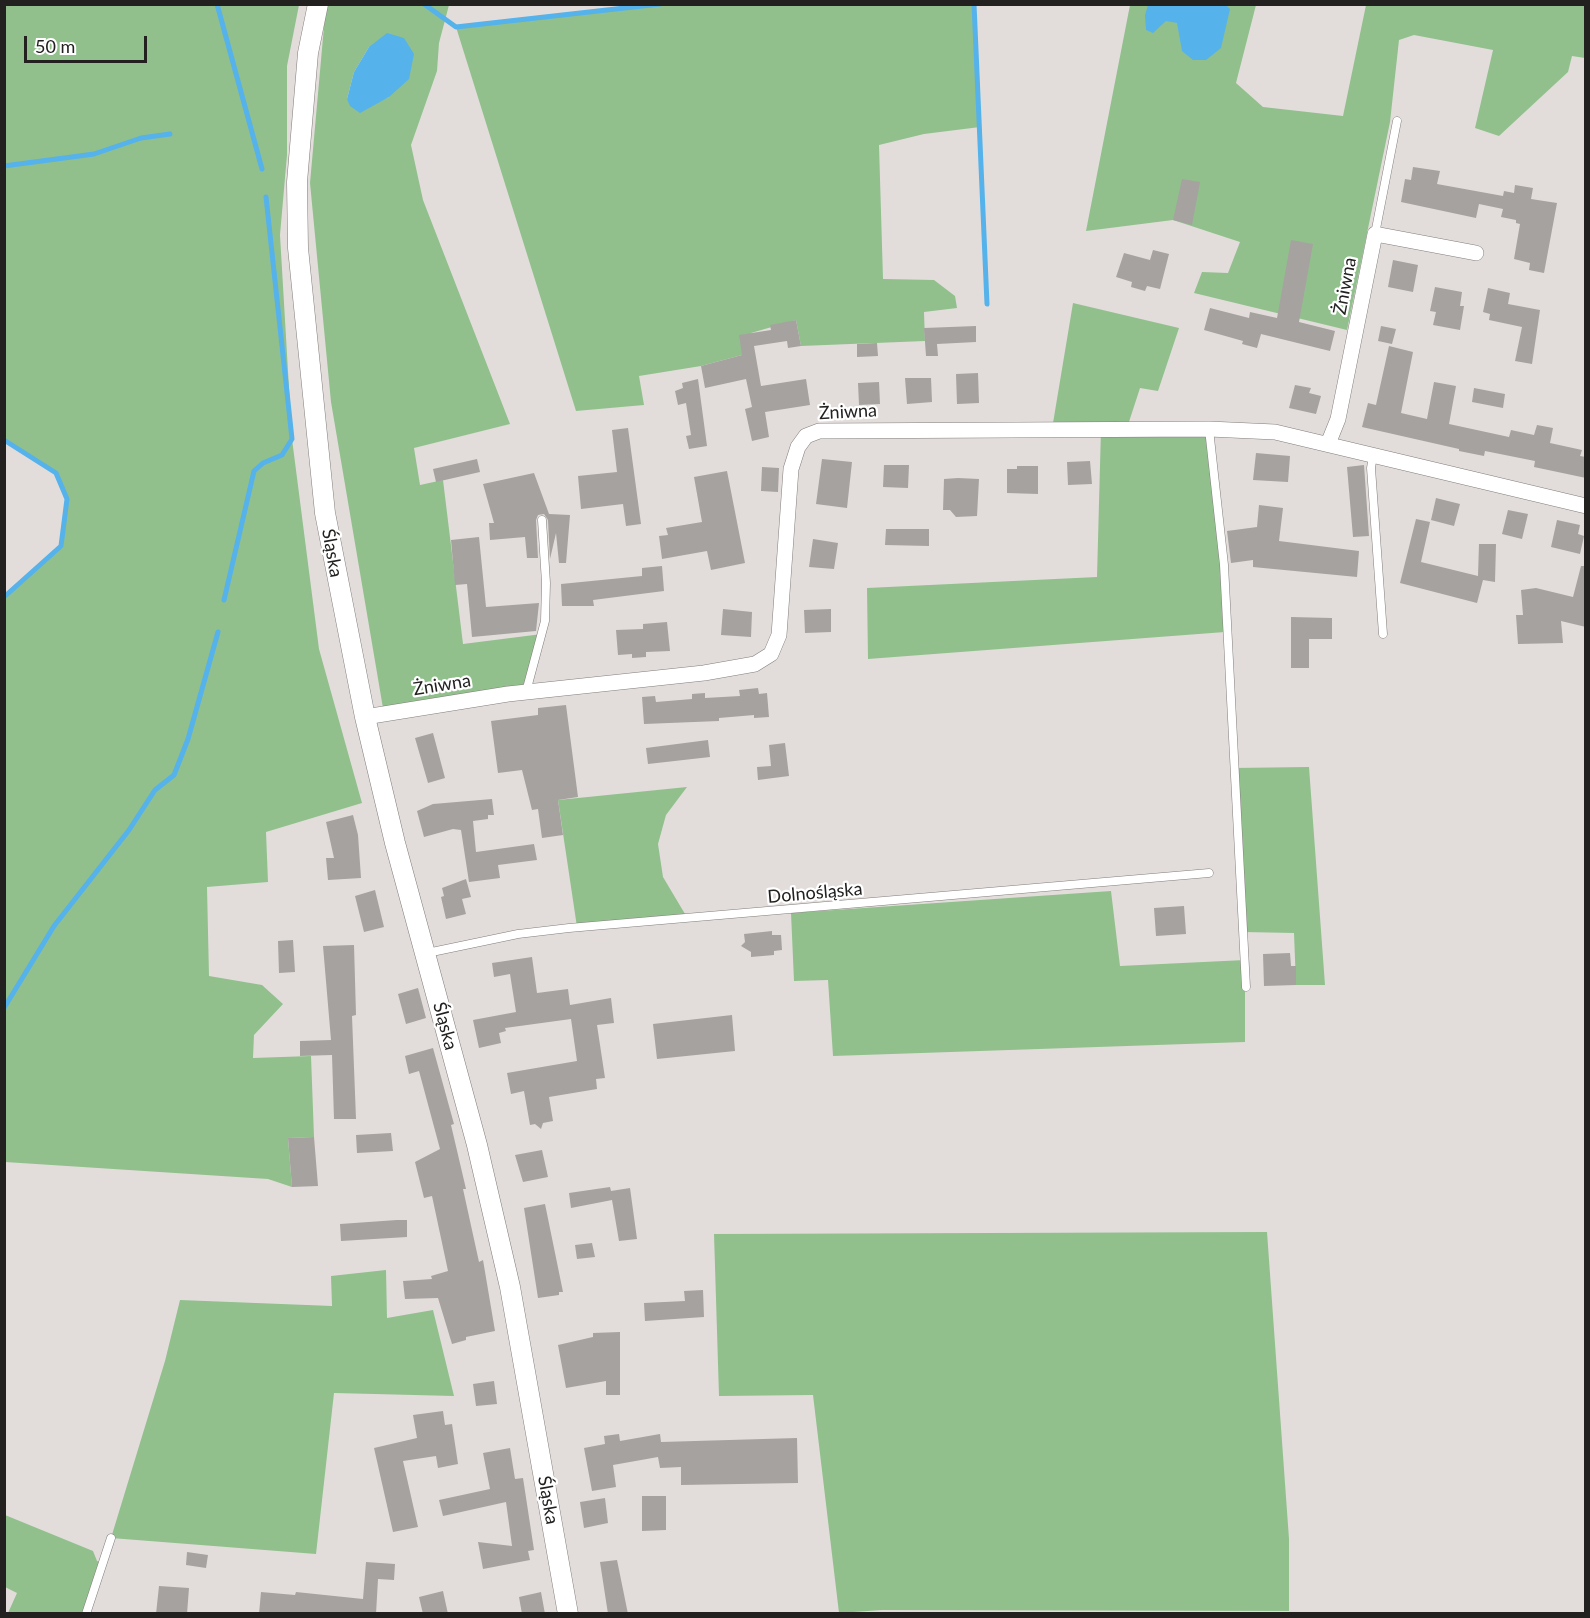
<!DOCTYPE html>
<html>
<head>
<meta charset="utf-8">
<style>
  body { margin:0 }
  #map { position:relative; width:1590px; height:1618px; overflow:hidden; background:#e2dddb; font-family:Lato,sans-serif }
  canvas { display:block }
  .frame { position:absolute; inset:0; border:6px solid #222120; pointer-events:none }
  .scale { position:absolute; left:24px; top:36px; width:123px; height:27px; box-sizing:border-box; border:3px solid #222120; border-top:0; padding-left:8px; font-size:18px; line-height:21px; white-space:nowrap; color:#222120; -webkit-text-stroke:4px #fff; paint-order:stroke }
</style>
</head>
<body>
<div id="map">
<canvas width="1590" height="1618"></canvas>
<div class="frame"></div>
<div class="scale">50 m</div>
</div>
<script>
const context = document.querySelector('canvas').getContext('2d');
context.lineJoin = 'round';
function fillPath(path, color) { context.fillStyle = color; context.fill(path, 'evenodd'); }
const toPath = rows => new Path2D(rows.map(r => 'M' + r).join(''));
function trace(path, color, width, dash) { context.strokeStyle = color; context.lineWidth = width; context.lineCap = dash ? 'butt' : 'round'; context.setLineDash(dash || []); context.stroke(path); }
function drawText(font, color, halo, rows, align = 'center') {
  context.font = font + ' Lato,sans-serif'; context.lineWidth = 4.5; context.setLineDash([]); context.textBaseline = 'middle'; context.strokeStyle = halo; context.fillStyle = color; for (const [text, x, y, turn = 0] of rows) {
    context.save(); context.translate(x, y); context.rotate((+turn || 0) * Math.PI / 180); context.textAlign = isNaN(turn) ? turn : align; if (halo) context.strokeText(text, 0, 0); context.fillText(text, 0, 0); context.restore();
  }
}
const green = toPath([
  [326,4,449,5,439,43,437,71,411,145,423,200,510,424,414,448,420,485,443,480,463,644,542,634,526,692,384,714,331,402,310,183],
  [369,47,389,97,365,108,347,99,354,72],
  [660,4,974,5,980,127,924,134,879,145,883,279,934,280,955,296,957,308,924,312,925,341,801,346,796,320,751,333,742,355,701,366,639,376,644,405,576,411,456,27],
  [5,5,299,5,287,66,287,155,280,235,292,439,319,649,362,803,266,832,268,882,207,887,209,976,262,985,283,1004,254,1035,253,1058,311,1056,314,1137,288,1138,292,1187,268,1179,5,1162,4,597,61,546,67,499,56,473,5,440],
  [1130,5,1256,5,1236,83,1263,107,1343,116,1366,5,1585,5,1585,58,1572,56,1568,72,1499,136,1475,128,1493,50,1414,35,1399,40,1390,122,1347,330,1194,293,1202,272,1228,273,1240,242,1173,220,1086,231],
  [1073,303,1179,328,1158,391,1140,388,1127,428,1209,429,1224,565,1225,632,868,659,867,588,1097,577,1101,429,1052,429],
  [1309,767,1325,985,1296,985,1294,933,1243,932,1233,768],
  [687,787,666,815,658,844,663,877,688,919,577,927,558,800],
  [1111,891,1120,966,1245,960,1245,1042,833,1056,828,980,794,981,791,913],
  [1267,1232,1289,1539,1289,1611,882,1610,839,1613,813,1395,719,1396,714,1234],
  [386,1270,387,1318,433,1310,454,1396,334,1393,316,1554,111,1538,165,1361,180,1300,332,1306,331,1276],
  [5,1515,93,1551,97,1561,103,1563,86,1613,8,1613,17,1593,5,1587]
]);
const water = toPath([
  [1148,5,1226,5,1230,9,1221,48,1206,60,1193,60,1182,51,1177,23,1166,21,1153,33,1146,30,1145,15],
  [387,33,404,38,414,54,409,79,389,97,360,113,350,106,347,99,354,72,369,47]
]);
const stream = toPath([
  [217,4,262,169],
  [424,4,456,27,660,4],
  [974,4,987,304],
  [4,166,94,154,141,138,170,134],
  [4,440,56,473,67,499,61,546,4,597],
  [224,600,254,471,263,463,282,455,292,439,266,197],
  [4,1008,54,926,129,830,155,790,174,775,188,739,218,632]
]);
const building = toPath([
  [1413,167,1440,171,1437,184,1503,196,1504,191,1514,193,1515,185,1533,188,1531,199,1557,203,1544,273,1529,270,1530,263,1514,259,1520,224,1516,223,1516,220,1501,217,1503,209,1479,204,1476,218,1401,202,1405,179,1411,180],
  [1182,179,1200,182,1192,225,1173,220],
  [1291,240,1313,244,1299,322,1335,331,1330,351,1261,334,1257,348,1242,344,1243,341,1204,330,1210,308,1249,318,1250,312,1277,318],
  [1153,250,1169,254,1160,289,1147,286,1145,291,1131,287,1132,282,1116,277,1124,253,1150,260],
  [1393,260,1418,265,1413,292,1388,287],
  [1435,287,1462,292,1460,306,1464,306,1460,330,1433,325,1436,312,1430,311],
  [1488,288,1510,293,1508,304,1540,310,1532,364,1515,361,1522,327,1489,320,1490,314,1483,312],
  [796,320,801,346,788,348,787,341,754,346,761,386,806,379,810,405,765,412,769,437,752,441,745,409,752,407,746,379,705,388,701,366,742,355,739,335,771,330,770,325],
  [976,326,976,342,937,344,938,356,926,356,924,328],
  [1381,326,1396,329,1392,344,1378,341],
  [877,343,878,356,857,357,857,344],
  [1389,346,1413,352,1401,413,1427,419,1434,382,1456,386,1449,424,1509,437,1511,430,1534,435,1537,425,1553,428,1550,443,1582,450,1580,456,1586,457,1586,478,1534,467,1535,461,1485,451,1484,456,1459,451,1459,449,1362,427,1368,403,1376,405],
  [978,373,979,403,957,404,956,374],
  [905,378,931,378,932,402,907,404],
  [698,379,707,446,689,449,686,436,691,435,686,403,678,405,675,391,683,388,682,383],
  [879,382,880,404,859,405,858,383],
  [1295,385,1311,388,1309,393,1321,396,1316,414,1289,408],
  [1474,388,1505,394,1503,408,1472,402],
  [628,428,641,524,626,526,623,504,581,509,578,476,617,472,612,430],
  [1256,453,1290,456,1288,482,1253,480],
  [477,459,480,472,436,482,433,469],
  [822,459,852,462,847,508,816,504],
  [1090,461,1092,484,1068,485,1067,462],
  [884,465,909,465,908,488,883,487],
  [1364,465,1369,536,1353,537,1347,467],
  [1017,466,1038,466,1038,494,1007,493,1007,469,1017,469],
  [762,467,779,468,778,492,761,491],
  [727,471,745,563,711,570,707,551,662,559,659,536,668,535,666,528,702,522,694,477],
  [534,473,549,514,570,515,566,563,559,563,556,533,550,559,548,520,544,514,538,515,536,520,538,558,527,558,525,537,490,540,489,523,494,523,483,484],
  [958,478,979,479,977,516,956,517,950,510,943,510,944,479],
  [1436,498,1460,504,1454,526,1431,520],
  [1259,505,1283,508,1279,541,1359,551,1357,577,1253,567,1253,560,1231,563,1227,531,1257,527],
  [1508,510,1528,514,1522,539,1502,534],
  [1416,519,1430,522,1421,562,1478,576,1479,544,1496,544,1495,582,1483,580,1477,603,1400,583],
  [1557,520,1580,525,1578,534,1584,536,1580,554,1551,547],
  [886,529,929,529,929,546,885,545],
  [479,537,486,607,539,603,536,631,472,637,467,584,455,585,451,540],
  [813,539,838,543,834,569,809,567],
  [662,566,664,591,593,600,594,606,562,606,561,584,642,576,642,568],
  [1581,566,1586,566,1586,627,1561,621,1563,643,1518,644,1516,615,1523,615,1521,590,1536,588,1573,597],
  [723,609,752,612,751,637,721,635],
  [831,609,831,632,805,633,804,610],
  [1291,617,1332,618,1332,639,1309,639,1309,668,1291,668],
  [667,622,670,651,646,652,646,657,632,658,632,654,618,655,616,630,643,629,643,624],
  [758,688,759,694,767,693,769,717,754,718,754,715,719,718,719,721,644,724,642,697,655,696,656,702,692,699,692,694,705,693,705,698,740,696,739,690],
  [566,705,578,797,558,800,563,835,542,838,538,809,532,810,522,770,498,773,491,721,538,715,538,708],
  [433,733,445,778,428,783,415,738],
  [708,740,710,757,648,764,646,748],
  [785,743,789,776,758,780,757,767,771,766,769,745],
  [492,799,494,815,488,815,488,819,473,821,476,852,534,844,537,860,498,865,500,878,469,882,461,830,453,829,424,837,417,811,433,804],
  [353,815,358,835,361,878,328,880,326,858,334,858,326,822],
  [466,879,471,897,462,899,466,914,446,919,441,897,444,896,442,888],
  [375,890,384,927,364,932,355,896],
  [1184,906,1186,934,1156,936,1154,908],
  [772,931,772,935,781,935,782,950,774,951,774,955,751,957,751,952,741,946,745,942,744,934],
  [293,940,295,972,279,973,278,941],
  [354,945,356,1015,352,1016,356,1119,334,1119,332,1055,300,1056,300,1041,331,1040,323,946],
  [1290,953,1291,966,1296,966,1296,985,1264,986,1263,954],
  [532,957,537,993,568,989,570,1005,611,998,614,1023,597,1025,605,1078,596,1079,597,1089,549,1097,553,1121,543,1123,541,1129,535,1124,530,1125,524,1091,511,1094,507,1073,577,1061,571,1019,505,1028,506,1031,499,1033,501,1043,479,1048,473,1020,516,1012,510,974,494,977,492,963],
  [418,988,426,1018,406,1024,398,994],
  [732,1015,735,1051,657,1059,653,1024],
  [433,1048,454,1124,451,1125,466,1189,463,1189,479,1262,483,1260,495,1331,466,1337,466,1340,452,1344,438,1298,405,1299,403,1281,432,1279,431,1276,448,1271,432,1196,424,1198,415,1162,440,1149,419,1071,409,1074,405,1056],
  [391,1133,393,1151,357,1153,356,1135],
  [314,1137,318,1186,292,1187,288,1138],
  [542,1150,548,1177,523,1182,515,1155],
  [610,1187,611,1191,630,1188,637,1239,619,1241,612,1200,571,1208,569,1193],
  [545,1204,563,1292,559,1292,559,1295,538,1298,524,1208],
  [397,1220,407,1220,407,1237,341,1241,340,1224],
  [592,1243,595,1257,577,1259,575,1245],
  [703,1290,704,1317,645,1321,644,1303,685,1301,684,1291],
  [620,1332,620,1395,606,1395,606,1381,566,1388,558,1345,593,1337,593,1333],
  [494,1381,497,1404,476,1406,473,1384],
  [443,1411,445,1425,452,1424,458,1464,438,1468,436,1456,403,1461,418,1527,393,1532,374,1448,417,1438,413,1415],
  [619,1434,620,1441,660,1434,661,1442,797,1438,798,1483,681,1485,681,1467,660,1468,658,1457,613,1465,616,1487,592,1491,584,1448,605,1444,604,1436],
  [510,1448,515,1479,523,1478,534,1550,528,1551,530,1560,483,1569,478,1542,512,1546,506,1502,443,1516,439,1500,490,1489,483,1453],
  [642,1496,666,1496,666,1530,642,1531],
  [605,1498,608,1523,584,1528,580,1502],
  [187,1552,208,1555,206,1568,186,1565],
  [617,1560,628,1614,608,1614,600,1562],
  [366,1562,395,1564,394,1580,378,1579,376,1614,259,1614,261,1592,295,1595,296,1592,363,1599],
  [159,1586,189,1588,187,1614,156,1614],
  [443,1591,448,1614,423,1614,419,1597],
  [541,1592,545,1614,522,1614,519,1597]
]);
const service = toPath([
  [1375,234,1397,121],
  [1209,429,1224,565,1246,987],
  [1373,455,1371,468,1383,634],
  [526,692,545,621,546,583,542,520],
  [427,953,518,934,569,928,1209,873],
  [86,1614,111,1538]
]);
const minor = toPath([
  [1328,444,1338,419,1375,234,1476,253],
  [365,717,508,694,704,673,755,664,771,654,779,635,791,469,798,447,806,436,819,431,1209,429,1275,432,1586,506]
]);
const tertiary = toPath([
  [318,4,308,53,297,182,298,248,325,513,365,717,395,843,477,1145,510,1287,568,1614]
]);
const streetNames = [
  ["Żniwna",1345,286,-79],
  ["Żniwna",848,412,-3],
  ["Śląska",332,553,80],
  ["Żniwna",442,685,-9],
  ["Dolnośląska",815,893,-5],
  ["Śląska",445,1026,75],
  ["Śląska",548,1500,80]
];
fillPath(green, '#91c08d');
fillPath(water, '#56b2ea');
trace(stream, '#56b2ea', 5);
fillPath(building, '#a6a2a0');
trace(service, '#827e7c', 9);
trace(minor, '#827e7c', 16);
trace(tertiary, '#827e7c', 21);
trace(service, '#fff', 8);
trace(minor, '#fff', 15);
trace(tertiary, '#fff', 20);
drawText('18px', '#222120', '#fff', streetNames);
</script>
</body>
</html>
